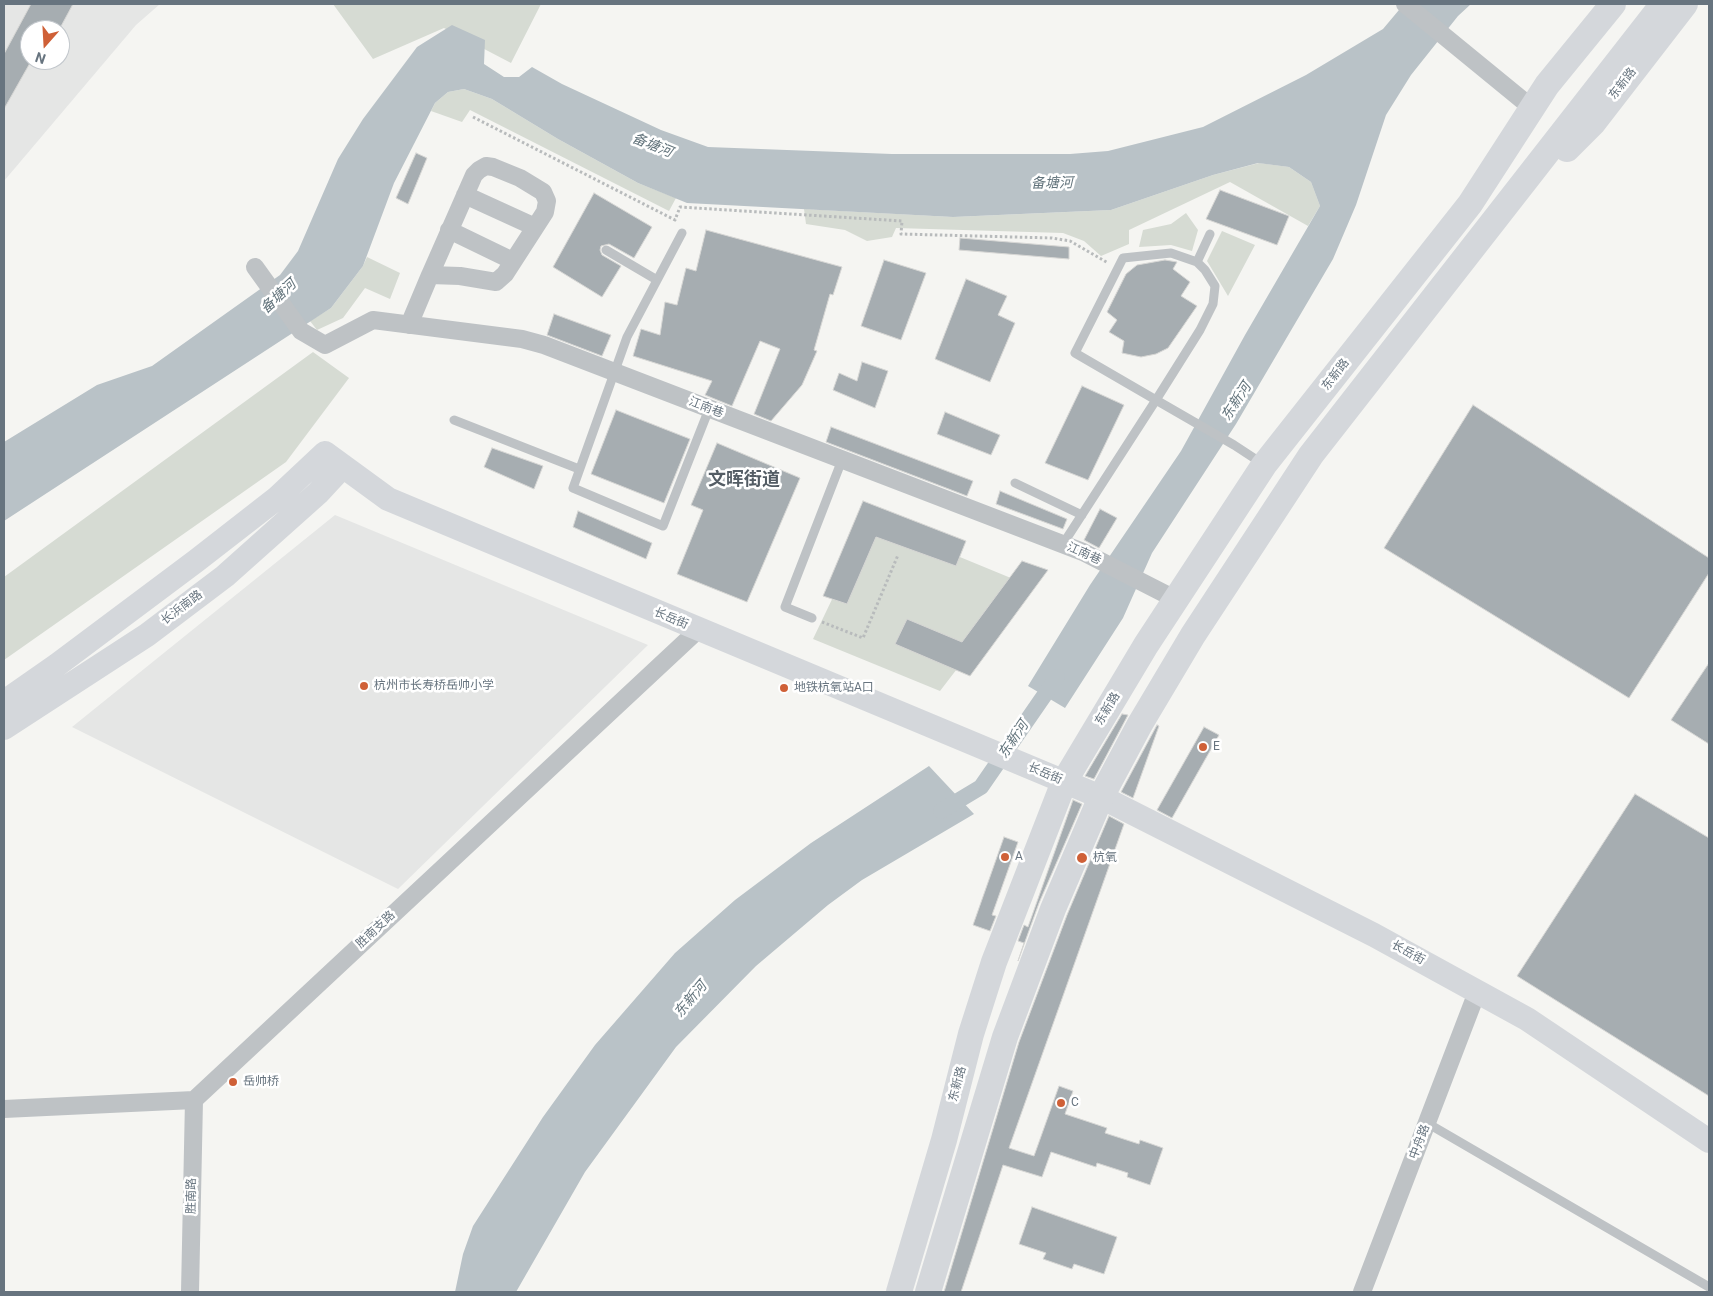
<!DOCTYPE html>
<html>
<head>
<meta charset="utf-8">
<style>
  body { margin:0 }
  #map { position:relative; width:1713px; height:1296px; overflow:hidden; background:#f5f5f2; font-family:Roboto,sans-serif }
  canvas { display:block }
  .frame { position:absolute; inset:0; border:5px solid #67747f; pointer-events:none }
  .north { position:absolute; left:20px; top:20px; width:50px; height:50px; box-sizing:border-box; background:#fff; border:1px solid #c2c7cc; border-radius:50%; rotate:199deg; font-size:14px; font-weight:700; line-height:20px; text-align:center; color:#67747f }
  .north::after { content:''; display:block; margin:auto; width:18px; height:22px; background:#cf6037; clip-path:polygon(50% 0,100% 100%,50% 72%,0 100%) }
</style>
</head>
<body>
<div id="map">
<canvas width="1713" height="1296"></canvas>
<div class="frame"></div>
<div class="north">N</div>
</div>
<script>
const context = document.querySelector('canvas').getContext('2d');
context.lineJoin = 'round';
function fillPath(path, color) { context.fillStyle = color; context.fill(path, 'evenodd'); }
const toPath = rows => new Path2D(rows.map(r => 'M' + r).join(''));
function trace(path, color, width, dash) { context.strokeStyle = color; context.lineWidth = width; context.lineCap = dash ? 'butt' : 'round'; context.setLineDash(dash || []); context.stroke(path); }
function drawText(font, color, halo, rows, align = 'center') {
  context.font = font + ' Roboto,"Noto Sans SC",sans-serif'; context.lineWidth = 5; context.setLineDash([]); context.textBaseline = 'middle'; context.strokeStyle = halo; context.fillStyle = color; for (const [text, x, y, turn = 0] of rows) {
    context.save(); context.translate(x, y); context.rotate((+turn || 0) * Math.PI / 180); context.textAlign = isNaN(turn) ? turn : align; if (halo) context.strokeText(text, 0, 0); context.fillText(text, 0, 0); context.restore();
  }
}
const built = toPath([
  [4,4,160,4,136,25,4,181],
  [30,30,60,30,60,60,30,60],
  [335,515,648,645,398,889,72,727]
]);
const green = toPath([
  [333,4,541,4,511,63,444,28,373,59],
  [464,89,492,99,558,139,638,183,676,198,669,211,470,110,462,122,431,111,435,103,448,92],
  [1259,163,1289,167,1311,182,1320,206,1308,226,1230,182,1129,230,1129,244,1101,256,1084,241,1063,233,896,228,892,237,867,241,845,230,806,224,804,209,953,217,1111,210,1213,175],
  [1186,213,1198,230,1192,251,1171,245,1139,247,1143,230,1171,224],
  [1222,231,1255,245,1228,296,1207,261],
  [367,257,400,273,390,299,365,288,343,318,317,330,310,321,331,308,363,266],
  [313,352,349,378,286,462,4,660,4,577],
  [870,520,1023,583,940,691,813,639]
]);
const water = toPath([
  [1404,4,1471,4,1458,16,1411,75,1386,115,1356,205,1333,259,1236,424,1152,553,1123,618,1065,708,1028,686,1090,585,1181,451,1245,335,1320,206,1311,182,1289,167,1258,163,1213,175,1111,210,953,217,687,203,638,183,558,139,492,99,464,89,448,92,435,103,394,183,363,266,331,308,4,521,4,442,97,385,152,366,280,275,298,251,338,159,363,119,417,47,452,25,485,40,484,64,504,77,519,77,532,67,562,84,661,130,708,147,892,154,1070,154,1108,151,1203,127,1306,75,1383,29],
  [929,766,974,814,862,880,828,905,756,966,676,1047,585,1172,516,1292,455,1292,463,1254,473,1226,543,1117,595,1045,675,953,735,900,811,843]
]);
const canal = toPath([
  [941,811,981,787,1057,677]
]);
const building = toPath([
  [31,4,73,4,59,30,30,30,30,63,4,109,4,54,31,4],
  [416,153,427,158,408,204,396,198,416,153],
  [1220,190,1289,216,1277,245,1206,219,1220,190],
  [594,193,652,227,634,258,609,244,601,246,600,250,602,255,621,266,602,297,553,267,594,193],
  [706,230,842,267,833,295,830,294,814,350,817,351,802,385,771,421,754,414,780,349,760,341,732,406,705,395,712,381,633,356,641,329,660,335,665,302,677,305,686,268,696,271,706,230],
  [960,238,1069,247,1069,259,959,250,960,238],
  [884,260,926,273,901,340,861,326,884,260],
  [1165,260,1177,262,1173,269,1190,282,1181,296,1197,306,1168,348,1156,354,1141,357,1122,353,1124,341,1109,332,1117,320,1107,312,1126,274,1137,265,1165,260],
  [966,279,1007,296,998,315,1015,323,990,382,935,359,966,279],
  [554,314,611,335,602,356,547,335,554,314],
  [862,362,888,371,875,408,833,390,839,373,857,381,862,362],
  [1082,386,1124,405,1088,480,1045,463,1082,386],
  [1473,405,1709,558,1709,573,1629,698,1384,548,1473,405],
  [616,410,690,439,664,503,591,474,616,410],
  [945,412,1000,435,991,455,937,434,945,412],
  [831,427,973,481,967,496,826,442,831,427],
  [717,443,800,478,747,602,677,574,703,510,691,505,717,443],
  [492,448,543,466,534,489,484,467,492,448],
  [1000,491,1067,519,1063,529,996,504,1000,491],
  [863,501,966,541,956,566,876,537,847,604,823,596,863,501],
  [1100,509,1117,518,1099,548,1084,540,1100,509],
  [578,511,652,543,646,559,573,527,578,511],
  [1022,561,1048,570,970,676,895,644,907,619,962,642,1022,561],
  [1709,663,1709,744,1671,720,1709,663],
  [1122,714,1128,715,1094,779,1085,776,1122,714],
  [1157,725,1159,726,1133,798,1121,792,1157,725],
  [1204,727,1219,735,1172,818,1157,810,1204,727],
  [1635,794,1709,838,1709,1096,1517,976,1635,794],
  [1073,800,1082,804,1039,903,1018,961,1024,943,1018,941,1024,925,1028,927,1073,800],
  [1109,816,1124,824,1009,1148,1034,1156,1059,1086,1073,1091,1065,1114,1107,1128,1105,1133,1139,1144,1140,1140,1163,1148,1150,1185,1127,1177,1128,1173,1097,1163,1096,1167,1051,1152,1042,1177,1003,1165,961,1292,944,1292,1019,1042,1067,915,1109,816],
  [1004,837,1018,842,992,915,996,916,990,931,973,925,1004,837],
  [1032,1207,1117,1237,1104,1274,1074,1264,1072,1269,1043,1259,1046,1253,1019,1244,1032,1207]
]);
const path = toPath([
  [473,117,675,220,680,207,902,221,901,234,1052,238,1070,241,1108,263],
  [822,622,863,638,898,555]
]);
const lane = toPath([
  [682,233,627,337,573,488,663,526,709,409],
  [606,250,657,280],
  [1197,262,1210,234],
  [454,420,579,469],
  [1015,483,1082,515],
  [1063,544,1156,400,1200,330,1213,304,1215,286,1205,270,1197,262,1171,253,1123,258,1075,353,1156,400,1234,445,1263,464],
  [812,618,785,607,842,460],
  [1427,1123,1709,1287]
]);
const street = toPath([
  [1405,4,1532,108],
  [465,195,535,227],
  [449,230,513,261],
  [255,267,301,331,325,345,373,320,522,339,544,345,1083,552,1177,600],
  [409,325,430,275,460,276,496,282,505,274,545,212,547,201,543,192,520,178,493,167,486,166,479,170,474,175,430,275],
  [4,1109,194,1100,698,630],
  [190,1292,194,1100],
  [1362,1292,1477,992]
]);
const secondary = toPath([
  [4,702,57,665,196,561,277,498,325,453,388,499,1101,797,1374,935,1527,1019,1709,1141],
  [4,728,147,635,225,576,318,493,343,466]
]);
const primary = toPath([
  [1567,149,1593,123,1685,4],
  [899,1292,944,1140,971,1034,994,962,1064,782,1146,645,1264,465,1470,204,1547,85,1613,4],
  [928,1292,1005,1037,1053,909,1101,797,1140,724,1193,635,1311,455,1663,4]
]);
const markers = [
  [364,686,5,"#cf6037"],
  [784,688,5,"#cf6037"],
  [1203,747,5,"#cf6037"],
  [1005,857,5,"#cf6037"],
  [1082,858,6,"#cf6037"],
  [233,1082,5,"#cf6037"],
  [1061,1103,5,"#cf6037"]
];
const streetNames = [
  ["东新路",1623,84,-52],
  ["东新路",1336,375,-52],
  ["江南巷",706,408,21],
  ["江南巷",1084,554,24],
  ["长浜南路",182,608,-37],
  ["长岳街",671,619,23],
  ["东新路",1108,709,-59],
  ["长岳街",1045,774,23],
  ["胜南支路",376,930,-43],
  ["长岳街",1408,953,29],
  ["东新路",958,1084,-75],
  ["中舟路",1420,1142,-69],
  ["胜南路",192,1196,-89]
];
const poiNames = [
  ["杭州市长寿桥岳帅小学",374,686],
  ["地铁杭氧站A口",794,688],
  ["E",1213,747],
  ["A",1015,857],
  ["杭氧",1093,858],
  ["岳帅桥",243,1082],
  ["C",1071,1103]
];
const waterNames = [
  ["备塘河",652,146,22],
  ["备塘河",1052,184,-1],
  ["备塘河",279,297,-43],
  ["东新河",1237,402,-57],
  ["东新河",1014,740,-56],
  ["东新河",691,1000,-50]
];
const districtNames = [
  ["文晖街道",744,480]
];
fillPath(built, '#e5e6e5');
fillPath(green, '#d6dbd3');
fillPath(water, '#b9c2c7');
trace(canal, '#b9c2c7', 16);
fillPath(building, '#a6adb1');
trace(building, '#d6d6d4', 1);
trace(path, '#b8bbbc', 3, [2.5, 2.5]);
trace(lane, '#bec2c5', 9);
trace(street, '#bec2c5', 18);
trace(secondary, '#d4d7db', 24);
trace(primary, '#d4d7db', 26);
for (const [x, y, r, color] of markers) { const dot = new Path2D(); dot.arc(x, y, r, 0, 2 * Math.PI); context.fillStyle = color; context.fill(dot); trace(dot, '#fff', 2); }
drawText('12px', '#67747f', '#fff', streetNames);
drawText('12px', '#67747f', '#fff', poiNames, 'left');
drawText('italic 14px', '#63747c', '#fff', waterNames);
drawText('bold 18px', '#545d65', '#fff', districtNames);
</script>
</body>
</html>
